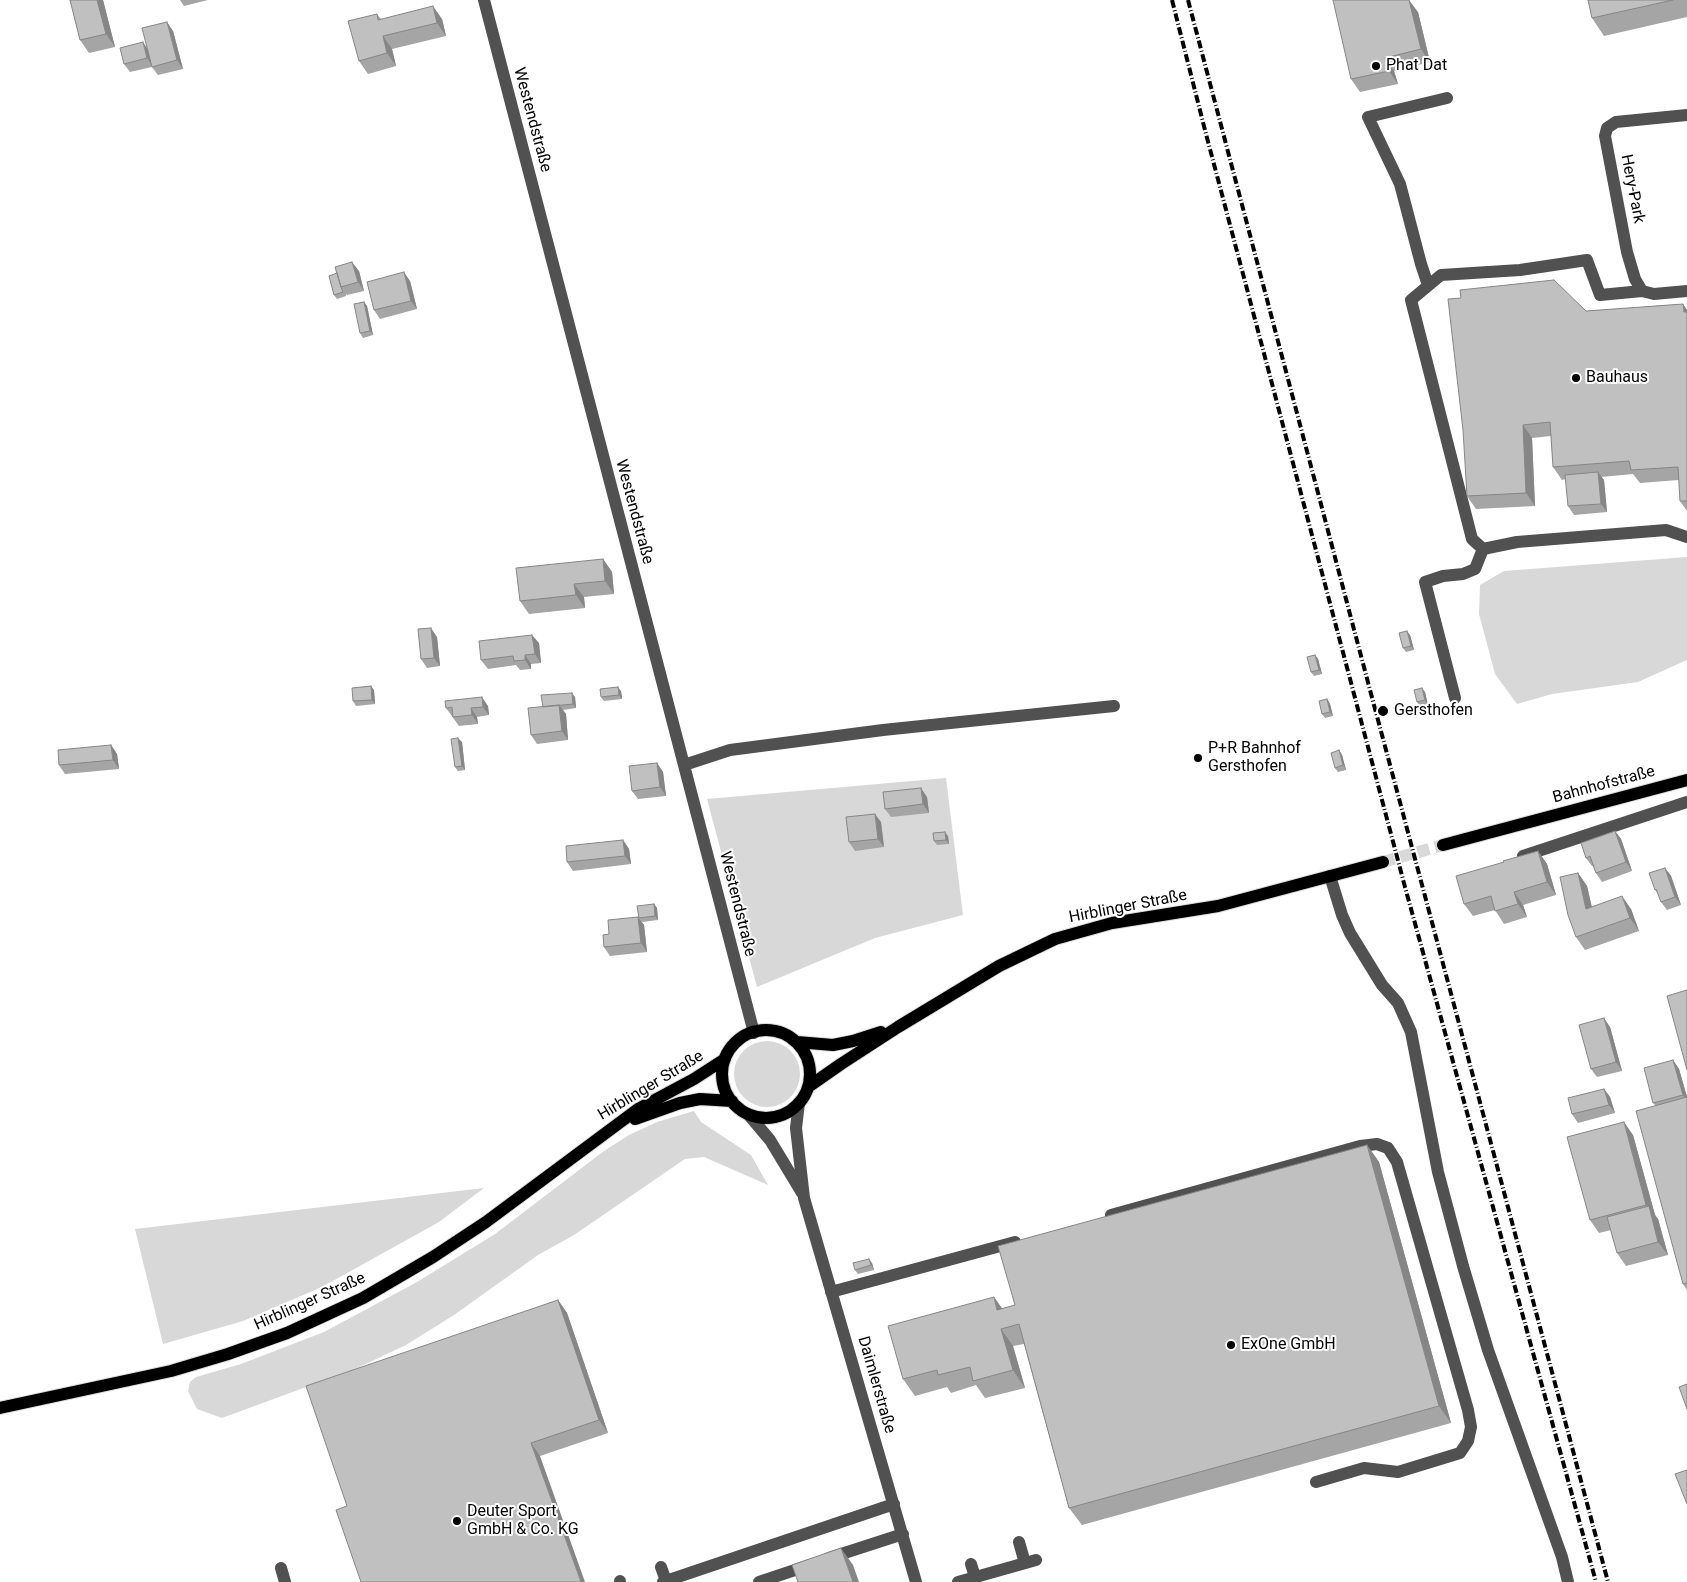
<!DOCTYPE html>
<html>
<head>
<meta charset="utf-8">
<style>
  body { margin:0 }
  canvas { display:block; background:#fff }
</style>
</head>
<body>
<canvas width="1687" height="1582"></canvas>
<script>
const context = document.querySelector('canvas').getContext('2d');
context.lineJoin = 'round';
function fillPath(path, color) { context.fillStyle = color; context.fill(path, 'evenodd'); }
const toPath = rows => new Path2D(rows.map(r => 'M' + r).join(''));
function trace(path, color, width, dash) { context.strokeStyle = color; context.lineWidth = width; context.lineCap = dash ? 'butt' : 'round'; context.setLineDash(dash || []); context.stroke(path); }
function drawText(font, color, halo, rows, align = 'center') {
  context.font = font + ' Roboto,sans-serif'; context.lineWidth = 4; context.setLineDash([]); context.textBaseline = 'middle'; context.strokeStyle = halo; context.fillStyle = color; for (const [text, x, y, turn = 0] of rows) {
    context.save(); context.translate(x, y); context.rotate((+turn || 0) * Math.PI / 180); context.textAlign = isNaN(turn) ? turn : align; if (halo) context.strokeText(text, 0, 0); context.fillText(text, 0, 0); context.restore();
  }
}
const green = toPath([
  [1687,557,1687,660,1638,682,1552,694,1517,704,1495,674,1479,614,1480,585,1504,571],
  [946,778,963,915,875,938,757,987,707,799],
  '734 1074a33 33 0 1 1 66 0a33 33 0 1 1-66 0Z',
  [694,1111,701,1122,751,1155,768,1185,704,1157,685,1159,574,1235,538,1255,454,1315,406,1345,355,1369,222,1418,197,1409,188,1391,190,1382,196,1377,241,1364,324,1332,417,1282,495,1234,604,1151,629,1135,657,1122],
  [484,1188,439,1222,322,1287,243,1321,163,1344,135,1229]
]);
const majorTunnel = toPath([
  [1383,862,1443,845]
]);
const minor = toPath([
  [484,0,754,1033],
  [1687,115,1616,122,1607,128,1605,136,1627,252,1635,279,1642,291,1654,294,1687,291],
  [1428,285,1421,264,1400,184,1368,117,1447,98],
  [1483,549,1472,539,1411,300,1441,275,1520,270,1587,260,1600,295,1642,291],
  [1483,549,1517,542,1666,530,1687,537],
  [1455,698,1425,582,1443,576,1463,574,1475,569,1483,549],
  [684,765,730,750,883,730,1114,706],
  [1523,856,1687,802],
  [1330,876,1342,915,1350,933,1382,985,1398,1003,1411,1032,1438,1172,1463,1266,1488,1350,1562,1557,1568,1582],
  [799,1103,796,1128,804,1198,916,1582],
  [748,1114,770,1140,802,1193],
  [1111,1215,1360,1146,1377,1144,1388,1148,1397,1162,1468,1410,1471,1427,1468,1441,1460,1453,1398,1472,1364,1468,1316,1482],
  [831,1292,1015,1242],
  [1019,1542,1025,1563],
  [829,1558,903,1534],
  [971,1564,975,1577],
  [661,1567,666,1581],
  [281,1568,285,1582],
  [620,1581,620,1582],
  [663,1582,894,1504],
  [759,1582,810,1565],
  [958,1582,1036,1560]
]);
const major = toPath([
  [1443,845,1687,780],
  '722 1074a44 44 0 1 1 88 0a44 44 0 1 1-88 0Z',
  [797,1042,833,1045,853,1041,881,1032],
  [808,1087,841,1064,898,1027,999,966,1055,939,1112,923,1218,906,1383,862],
  [635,1119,680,1103,700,1099,732,1101],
  [0,1408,171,1371,228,1354,287,1333,363,1298,433,1257,486,1222,638,1109,694,1079,725,1059]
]);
const rail = toPath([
  [1172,0,1206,134,1405,887,1596,1582],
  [1188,0,1370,690,1608,1582]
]);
const wall = toPath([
  [70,0,103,0,115,47,89,53,80,40],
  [180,0,208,0,184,6],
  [1588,0,1687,0,1687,17,1604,36,1592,18],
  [1418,12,1430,62,1394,71,1398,84,1360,92,1351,79],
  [377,14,381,19,442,19,446,36,392,49,396,66,368,74,359,61],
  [173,31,183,69,158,75,152,67,130,72,124,64],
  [359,271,364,291,347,295,346,294,346,296,337,299,334,295,329,276],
  [410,281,417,309,380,319,374,310],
  [364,302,367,306,373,335,363,338,360,333],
  [1683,304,1687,310,1687,501,1679,480,1640,483,1633,474,1601,477,1604,480,1607,512,1574,515,1568,506,1566,479,1562,480,1553,467,1551,436,1532,438,1535,506,1476,509,1467,496,1586,311],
  [1680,501,1687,501,1687,511],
  [603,559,612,572,614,594,584,597,585,608,529,614,520,601],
  [1410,635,1414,650,1406,652,1403,648],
  [437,637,440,666,427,668,421,659],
  [539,643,541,663,531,664,531,669,520,670,516,665,488,669,481,660],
  [1315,655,1318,659,1322,674,1314,676,1311,672],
  [374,690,375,704,356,706,353,701],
  [621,691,622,699,604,701,601,697],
  [1425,692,1428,705,1420,707,1417,702],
  [575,697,576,708,563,710,566,714,568,740,537,744,531,735,543,707],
  [1327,699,1330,704,1333,716,1325,718,1322,714],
  [488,706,489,715,477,717,478,724,459,726,446,708],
  [462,742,465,770,458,771,455,767],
  [111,745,117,754,119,769,65,774,59,765],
  [1339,750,1342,755,1346,770,1338,772,1335,768],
  [657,763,663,772,666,796,638,799,632,791],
  [927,797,929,813,891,817,885,809],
  [881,822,884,847,855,851,849,842],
  [1615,831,1621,839,1632,871,1602,882,1596,873,1593,866,1592,866,1586,858],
  [948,836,949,844,937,845,934,841],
  [623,840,629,849,631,864,573,871,567,862],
  [1538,851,1547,864,1556,895,1523,905,1527,917,1504,924,1495,910,1473,916,1464,904,1504,862],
  [1665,868,1671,876,1681,905,1667,910,1661,902,1659,895,1655,890],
  [1578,873,1587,886,1592,907,1631,909,1639,931,1585,950,1576,937],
  [654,904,657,908,658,920,642,922,639,918],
  [638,917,644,925,647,952,610,956,604,947,609,934],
  [1610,1027,1622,1071,1597,1077,1591,1069],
  [1673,1060,1679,1069,1687,1097,1687,1290,1683,1284,1656,1106,1653,1103],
  [1604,1089,1610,1097,1615,1113,1578,1123,1572,1114],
  [1633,1135,1655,1215,1658,1219,1668,1255,1626,1266,1617,1253,1611,1230,1599,1233,1590,1220],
  [1367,1145,1379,1162,1451,1423,1082,1525,1069,1508,1024,1344,1013,1346,1025,1388,985,1398,976,1385,951,1393,947,1387,915,1396,903,1379,994,1297,1002,1309,1015,1305],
  [872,1263,874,1270,858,1274,855,1270],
  [558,1300,567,1313,608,1433,540,1456,347,1506]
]);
const shadedWall = toPath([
  [97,0,103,0,115,47,106,34],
  [1403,0,1409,0,1418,12,1430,62,1421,49],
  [433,6,442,19,446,36,437,23],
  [167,22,173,31,183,69,177,60],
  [383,36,392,49,396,66,387,53],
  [143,42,149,51,153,67,147,58],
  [1385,58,1394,71,1398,84,1389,71],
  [352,262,359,271,364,291,358,282],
  [404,272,410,281,417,309,411,301],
  [364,302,367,306,373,335,370,331],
  [1683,304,1687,310,1687,316,1684,312],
  [1523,425,1532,438,1535,506,1526,493],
  [1598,472,1604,480,1607,512,1601,504],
  [603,559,612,572,614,594,605,581],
  [574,584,584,597,585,608,576,595],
  [431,628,437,637,440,666,434,658],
  [1407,631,1410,635,1414,650,1411,646],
  [532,635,539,643,541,663,535,654],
  [525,655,531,664,531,669,525,660],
  [1315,655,1318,659,1322,674,1319,670],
  [371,686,374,690,375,704,372,700],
  [618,687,621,691,622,699,619,695],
  [1422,688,1425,692,1428,705,1425,700],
  [572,693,575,697,576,708,573,704],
  [482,697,488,706,489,715,483,707],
  [1327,699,1330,704,1333,716,1330,712],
  [559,705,566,714,568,740,562,731],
  [471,708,477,717,478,724,472,715],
  [458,738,462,742,465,770,462,766],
  [111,745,117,754,119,769,113,760],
  [1339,750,1342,755,1346,770,1343,765],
  [657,763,663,772,666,796,660,787],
  [921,788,927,797,929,813,923,804],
  [875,814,881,822,884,847,878,839],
  [1615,831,1621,839,1632,871,1626,862],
  [945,832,948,836,949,844,946,840],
  [623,840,629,849,631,864,625,856],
  [1538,851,1547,864,1556,895,1547,882],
  [1665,868,1671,876,1681,905,1675,897],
  [1578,873,1587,886,1595,922,1586,909],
  [1514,892,1523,905,1527,917,1518,904],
  [1622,896,1631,909,1639,931,1630,918],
  [654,904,657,908,658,920,655,916],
  [638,917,644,925,647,952,641,943],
  [1604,1018,1610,1027,1622,1071,1616,1062],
  [1673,1060,1679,1069,1687,1097,1687,1101,1683,1095],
  [1604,1089,1610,1097,1615,1113,1609,1105],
  [1624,1122,1633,1135,1655,1215,1658,1219,1668,1255,1658,1242,1650,1209,1646,1205],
  [1367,1145,1379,1162,1451,1423,1439,1406],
  [869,1259,872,1263,874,1270,871,1265],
  [994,1297,1006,1314,997,1310],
  [558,1300,567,1313,608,1433,599,1420],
  [1001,1329,1013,1346,1025,1388,1013,1370],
  [531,1443,540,1456,585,1582,581,1582],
  [841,1548,853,1565,859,1582,853,1582]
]);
const building = toPath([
  [70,0,97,0,106,34,80,40,70,0],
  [1333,0,1409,0,1421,49,1385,58,1389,71,1351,79,1333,0],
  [1588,0,1673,0,1592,18,1588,0],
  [433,6,437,23,383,36,387,53,359,61,348,21,377,14,378,20,433,6],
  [167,22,177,60,152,67,142,28,167,22],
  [143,42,147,58,124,64,120,48,143,42],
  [352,262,358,282,341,287,335,267,352,262],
  [404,272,411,301,374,310,367,282,404,272],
  [337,273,341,287,343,292,334,295,329,276,337,273],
  [1554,280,1586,311,1683,304,1684,312,1687,312,1687,501,1680,501,1678,467,1631,470,1629,461,1553,467,1550,422,1523,425,1526,493,1467,496,1463,430,1448,299,1461,298,1460,290,1554,280],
  [364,302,370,331,360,333,354,304,364,302],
  [1598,472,1601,504,1568,506,1565,475,1598,472],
  [603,559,605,581,574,584,576,595,520,601,516,568,603,559],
  [431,628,434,658,421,659,418,629,431,628],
  [1407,631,1411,646,1403,648,1399,633,1407,631],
  [532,635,535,654,525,655,525,660,514,661,513,656,481,660,479,641,532,635],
  [1315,655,1319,670,1311,672,1307,657,1315,655],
  [371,686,372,700,353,701,352,688,371,686],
  [618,687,619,695,601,697,600,689,618,687],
  [1422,688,1425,700,1417,702,1414,690,1422,688],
  [572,693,573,704,543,707,541,695,572,693],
  [482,697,483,707,471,708,472,715,453,717,452,707,446,708,445,701,482,697],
  [1327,699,1330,712,1322,714,1319,701,1327,699],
  [559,705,562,731,531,735,528,708,559,705],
  [458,738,462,766,455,767,451,739,458,738],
  [111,745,113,760,59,765,58,750,111,745],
  [1339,750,1343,765,1335,768,1331,753,1339,750],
  [657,763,660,787,632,791,629,766,657,763],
  [921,788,923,804,885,809,883,792,921,788],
  [875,814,878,839,849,842,846,817,875,814],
  [1615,831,1626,862,1596,873,1590,856,1586,858,1581,843,1615,831],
  [945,832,946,840,934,841,933,833,945,832],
  [623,840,625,856,567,862,566,846,623,840],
  [1538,851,1547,882,1514,892,1518,904,1495,911,1491,896,1464,904,1456,876,1504,862,1503,861,1538,851],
  [1665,868,1675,897,1661,902,1656,889,1655,890,1649,873,1665,868],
  [1578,873,1586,909,1622,896,1630,918,1576,937,1568,915,1560,877,1578,873],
  [654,904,655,916,639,918,637,906,654,904],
  [638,917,641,943,604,947,603,935,609,934,608,920,638,917],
  [1687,990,1687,1070,1667,996,1687,990],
  [1604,1018,1616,1062,1591,1069,1579,1025,1604,1018],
  [1673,1060,1683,1095,1653,1103,1644,1068,1673,1060],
  [1604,1089,1609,1105,1572,1114,1568,1098,1604,1089],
  [1687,1097,1687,1283,1683,1284,1636,1111,1687,1097],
  [1624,1122,1646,1205,1590,1220,1567,1137,1624,1122],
  [1367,1145,1439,1406,1069,1508,1019,1324,1001,1329,1013,1370,973,1381,970,1367,938,1375,937,1370,903,1379,888,1326,994,1297,997,1310,1015,1305,998,1246,1367,1145],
  [1649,1206,1658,1242,1617,1253,1607,1217,1649,1206],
  [869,1259,871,1265,855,1270,853,1263,869,1259],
  [558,1300,599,1420,531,1443,581,1582,361,1582,336,1510,347,1506,306,1386,558,1300],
  [1687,1384,1687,1409,1679,1387,1687,1384],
  [1687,1470,1687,1504,1675,1474,1687,1470],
  [841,1548,853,1582,857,1581,857,1582,798,1582,792,1565,841,1548]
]);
const markers = [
  [1376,66,5,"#000"],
  [1576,378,5,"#000"],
  [1383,711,6,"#000"],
  [1198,758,5,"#000"],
  [1231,1345,5,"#000"],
  [457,1521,5,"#000"]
];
const poiNames = [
  ["Phat Dat",1386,66],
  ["Bauhaus",1586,378],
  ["Gersthofen",1394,711],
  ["P+R Bahnhof",1208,749],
  ["Gersthofen",1208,767],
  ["ExOne GmbH",1241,1345],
  ["Deuter Sport",467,1512],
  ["GmbH & Co. KG",467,1530]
];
const streetNames = [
  ["Westendstraße",532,120,75],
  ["Hery-Park",1632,189,79],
  ["Westendstraße",634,512,75],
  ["Bahnhofstraße",1604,785,-15],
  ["Westendstraße",737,904,76],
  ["Hirblinger Straße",1128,907,-11],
  ["Hirblinger Straße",651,1086,-31],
  ["Hirblinger Straße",310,1302,-24],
  ["Daimlerstraße",876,1385,74]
];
fillPath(green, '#d8d8d8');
trace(majorTunnel, '#d9d9d9', 12, [12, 6]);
trace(major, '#dbdbdb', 14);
trace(minor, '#515151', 12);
trace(major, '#000', 12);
trace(rail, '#000', 4, [8, 2.5, 1, 2.5]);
fillPath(wall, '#a5a5a5');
fillPath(shadedWall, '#868686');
fillPath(building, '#c0c0c0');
trace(building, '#868686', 1);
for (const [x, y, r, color] of markers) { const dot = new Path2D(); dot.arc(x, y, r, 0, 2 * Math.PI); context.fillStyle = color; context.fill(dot); trace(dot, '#fff', 2); }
drawText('16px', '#000', '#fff', poiNames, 'left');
drawText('16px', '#000', '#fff', streetNames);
</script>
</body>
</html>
